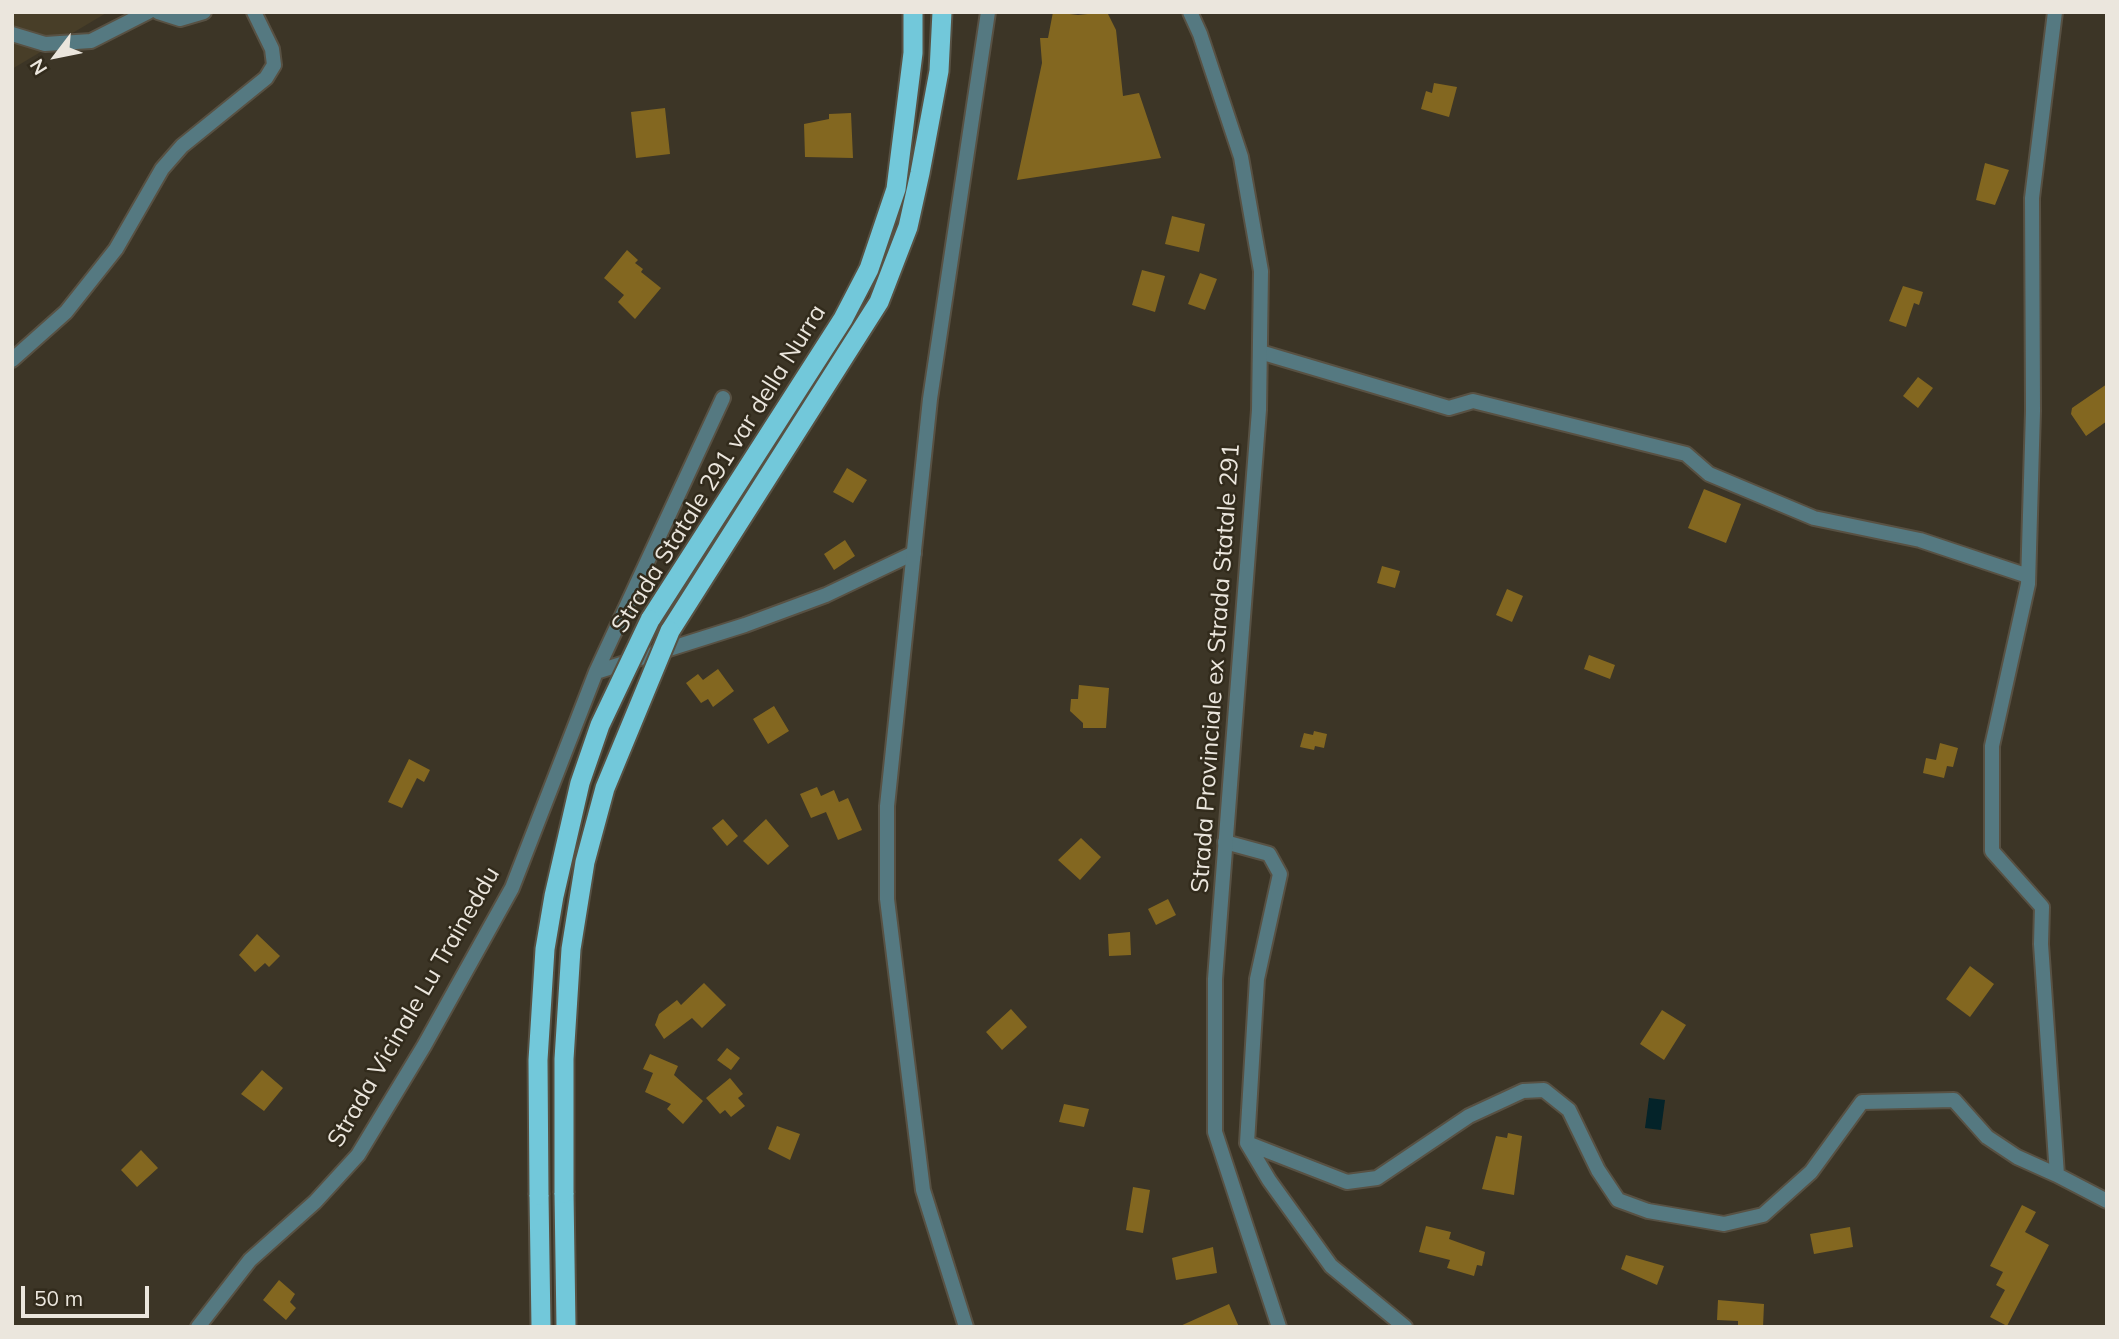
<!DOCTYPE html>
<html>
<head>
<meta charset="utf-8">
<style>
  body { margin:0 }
  #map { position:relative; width:2119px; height:1339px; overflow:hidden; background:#3c3526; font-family:Mulish,sans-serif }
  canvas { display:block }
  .frame { position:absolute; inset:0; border:14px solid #ebe6dd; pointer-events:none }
  .north { position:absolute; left:21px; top:21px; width:70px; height:70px; -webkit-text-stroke:5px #322b1c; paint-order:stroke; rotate:238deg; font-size:19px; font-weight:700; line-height:28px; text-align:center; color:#ebe6dd }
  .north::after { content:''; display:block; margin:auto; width:24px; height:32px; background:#ebe6dd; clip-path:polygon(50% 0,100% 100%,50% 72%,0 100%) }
  .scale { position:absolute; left:21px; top:1286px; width:128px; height:32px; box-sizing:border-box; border:4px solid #ebe6dd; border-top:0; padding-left:9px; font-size:21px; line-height:24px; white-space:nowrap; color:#ebe6dd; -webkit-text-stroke:5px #322b1c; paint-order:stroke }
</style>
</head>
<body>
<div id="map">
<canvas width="2119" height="1339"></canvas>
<div class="frame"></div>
<div class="north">N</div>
<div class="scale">50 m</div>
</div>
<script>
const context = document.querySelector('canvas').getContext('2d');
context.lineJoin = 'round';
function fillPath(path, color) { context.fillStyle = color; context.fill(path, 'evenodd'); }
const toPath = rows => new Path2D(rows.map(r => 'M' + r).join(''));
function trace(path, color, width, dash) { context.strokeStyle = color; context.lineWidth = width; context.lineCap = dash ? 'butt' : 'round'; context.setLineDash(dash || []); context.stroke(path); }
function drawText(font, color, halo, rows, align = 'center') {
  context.font = font + ' Mulish,sans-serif'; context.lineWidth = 5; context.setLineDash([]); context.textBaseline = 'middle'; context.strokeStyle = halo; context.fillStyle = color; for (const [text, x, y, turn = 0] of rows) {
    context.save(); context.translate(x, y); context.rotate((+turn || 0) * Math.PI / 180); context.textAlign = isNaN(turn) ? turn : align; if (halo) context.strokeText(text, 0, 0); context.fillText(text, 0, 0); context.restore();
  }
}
const built = toPath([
  [12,12,108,12,12,69]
]);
const water = toPath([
  [1649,1098,1665,1100,1661,1130,1645,1128]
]);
const building = toPath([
  [1053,12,1078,15,1107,12,1116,30,1123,96,1139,93,1161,158,1017,180,1042,63,1040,38,1048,38],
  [1434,83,1457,87,1449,117,1421,109,1426,91,1432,93],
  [665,108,670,154,636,158,631,112],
  [851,113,853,158,805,157,804,124,829,119,829,114],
  [1985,163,2009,170,1995,205,1976,200],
  [1172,216,1205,224,1199,252,1165,244],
  [627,250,638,260,635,263,643,269,641,272,661,288,635,319,618,302,624,295,604,278],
  [1142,270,1165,276,1155,312,1132,305],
  [1200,273,1217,279,1205,310,1188,304],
  [1903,286,1923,292,1919,305,1914,303,1906,327,1889,321],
  [1918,377,1933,388,1918,408,1903,396],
  [2107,384,2107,421,2086,436,2071,414,2072,408],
  [847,468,867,480,853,503,833,492],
  [1704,489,1741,504,1726,543,1688,528],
  [845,540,855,556,834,570,824,554],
  [1382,566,1400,571,1395,588,1377,583],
  [1507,589,1523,596,1512,622,1496,615],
  [1589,655,1615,665,1610,679,1584,669],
  [718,669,734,691,713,707,708,699,701,703,686,683,698,674,703,680],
  [1079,685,1109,688,1106,728,1083,728,1083,723,1070,711,1071,699,1078,699],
  [774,706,789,731,768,744,753,719],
  [1314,731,1327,734,1324,748,1315,746,1314,750,1300,747,1304,733,1313,735],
  [1940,743,1958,748,1953,767,1947,766,1944,778,1923,773,1926,758,1936,760],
  [409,759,430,770,424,782,417,778,402,808,388,802],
  [817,787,821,796,834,790,839,802,848,798,862,830,838,840,826,812,811,818,800,794],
  [723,819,738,836,727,846,712,828],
  [766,819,789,846,768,865,743,841],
  [1081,838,1101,857,1080,880,1058,860],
  [1168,899,1176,915,1156,925,1148,909],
  [1130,932,1131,955,1109,956,1108,934],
  [257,934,280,956,269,967,265,963,255,972,239,955],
  [1970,966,1994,984,1970,1017,1946,999],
  [704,983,726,1005,702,1028,692,1018,664,1039,655,1025,659,1014,677,1000,681,1005],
  [1011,1009,1027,1027,1002,1050,986,1032],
  [1662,1010,1686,1025,1664,1060,1640,1044],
  [727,1048,740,1058,731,1070,717,1060],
  [650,1054,678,1066,674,1075,703,1101,683,1124,667,1109,671,1104,645,1092,653,1073,643,1069],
  [262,1070,283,1088,264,1111,241,1094],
  [730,1078,743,1094,738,1098,745,1106,731,1117,725,1110,720,1114,706,1098],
  [1064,1104,1089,1109,1084,1127,1059,1122],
  [777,1126,800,1134,790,1160,768,1149],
  [1508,1133,1522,1136,1514,1195,1482,1189,1496,1136,1507,1138],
  [141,1150,158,1168,137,1187,121,1170],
  [1133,1187,1150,1190,1143,1233,1126,1230],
  [2022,1205,2036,1212,2025,1232,2049,1245,2007,1326,1990,1317,2005,1290,1996,1285,2003,1272,1990,1266],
  [1426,1226,1451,1232,1449,1239,1485,1252,1482,1266,1477,1265,1474,1276,1447,1268,1450,1260,1419,1252],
  [1850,1227,1853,1247,1814,1254,1810,1234],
  [1213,1247,1217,1273,1176,1280,1172,1258],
  [1626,1255,1664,1266,1657,1285,1621,1269],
  [279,1280,295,1294,290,1302,296,1308,286,1320,263,1300],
  [1718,1300,1764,1304,1763,1327,1738,1327,1738,1321,1717,1320],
  [1229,1304,1239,1327,1178,1327]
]);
const minor = toPath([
  [158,12,180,19,204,12],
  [2055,12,2032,198,2033,411,2028,584,1992,746,1992,851,2042,907,2041,944,2057,1175,2107,1201],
  [12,34,45,44,91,41,148,12],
  [1260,352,1449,408,1473,401,1686,454,1709,474,1814,518,1920,540,2028,576],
  [12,360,66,312,116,249,162,169,182,146,266,78,274,65,272,49,254,12],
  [596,672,745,625,826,595,914,553],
  [1225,842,1269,854,1280,874,1257,979,1247,1143,1269,1180,1331,1266,1405,1327],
  [1247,1143,1347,1182,1377,1178,1469,1116,1523,1091,1544,1090,1569,1110,1598,1170,1618,1200,1648,1211,1724,1224,1763,1215,1811,1172,1862,1102,1954,1100,1987,1137,2017,1157,2057,1175],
  [198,1327,250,1260,315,1202,358,1155,424,1046,512,888,596,672,723,398]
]);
const tertiary = toPath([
  [1190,12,1200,34,1241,157,1261,271,1259,410,1215,979,1215,1132,1279,1327],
  [966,1327,923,1190,887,899,887,806,930,399,988,12]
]);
const trunk = toPath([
  [650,620,843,319,869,269,896,189,913,53,913,12],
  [670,631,879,302,908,227,920,173,939,71,942,12],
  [564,1193,566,1327],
  [539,1195,541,1327]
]);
const trunkBridge = toPath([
  [564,1193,564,1059,571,949,585,862,605,788,670,631],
  [539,1195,538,1060,545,949,554,896,580,783,600,725,650,620]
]);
const streetNames = [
  ["Strada Statale 291 var della Nurra",719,469,-58],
  ["Strada Provinciale ex Strada Statale 291",1216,668,-86],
  ["Strada Vicinale Lu Traineddu",414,1007,-60]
];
fillPath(built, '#483e28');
fillPath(water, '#042329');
fillPath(building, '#836720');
trace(minor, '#585143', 18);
trace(tertiary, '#585143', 18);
trace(trunk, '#585143', 23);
trace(minor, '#557981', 14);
trace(tertiary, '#557981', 14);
trace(trunk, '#72c8da', 19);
trace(trunkBridge, '#585143', 23, []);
trace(trunkBridge, '#72c8da', 19);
drawText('24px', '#ebe6dd', '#322b1c', streetNames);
</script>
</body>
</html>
